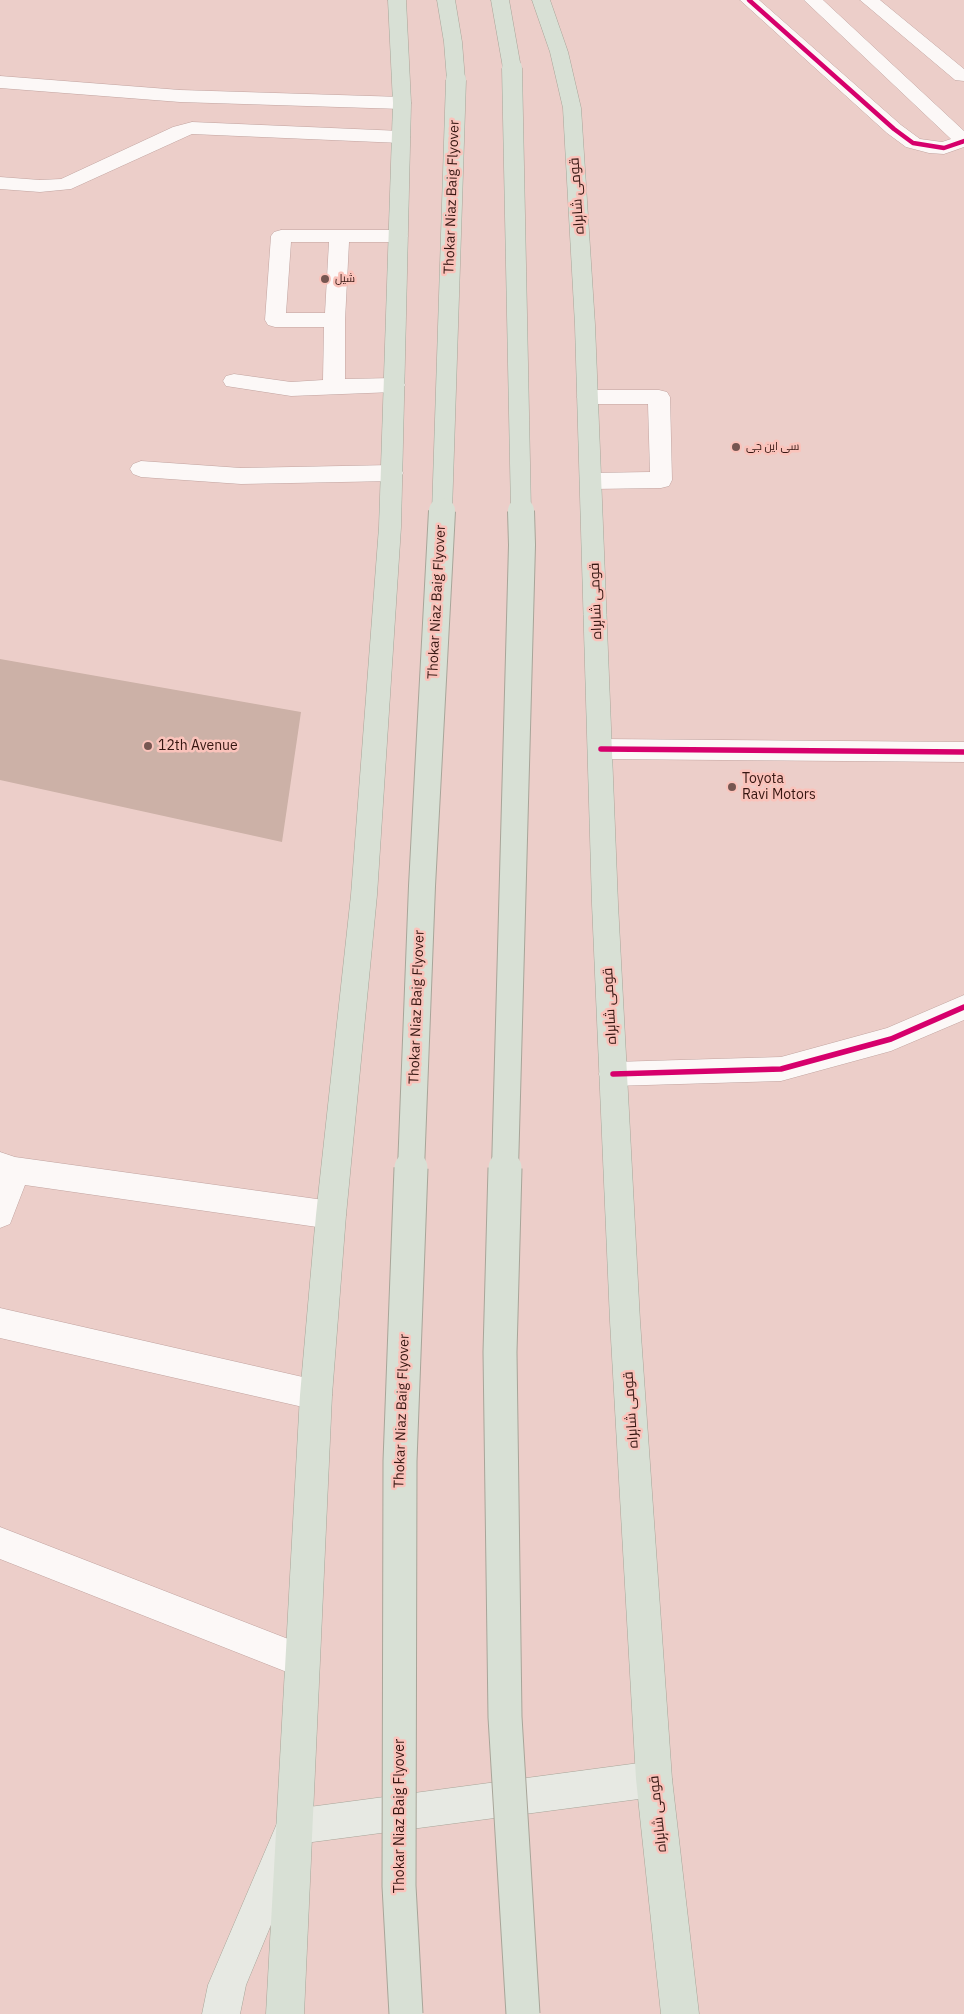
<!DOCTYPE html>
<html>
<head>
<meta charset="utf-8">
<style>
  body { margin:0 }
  canvas { display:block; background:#eccec9 }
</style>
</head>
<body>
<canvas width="964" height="2014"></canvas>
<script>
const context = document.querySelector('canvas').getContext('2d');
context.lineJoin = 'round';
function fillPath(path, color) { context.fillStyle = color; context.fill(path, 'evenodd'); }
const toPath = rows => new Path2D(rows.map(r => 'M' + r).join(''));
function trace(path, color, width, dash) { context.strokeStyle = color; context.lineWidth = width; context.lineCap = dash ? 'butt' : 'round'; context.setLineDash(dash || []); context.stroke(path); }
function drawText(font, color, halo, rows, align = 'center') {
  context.font = font + ' "IBM Plex Sans",Cairo,sans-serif'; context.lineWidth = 5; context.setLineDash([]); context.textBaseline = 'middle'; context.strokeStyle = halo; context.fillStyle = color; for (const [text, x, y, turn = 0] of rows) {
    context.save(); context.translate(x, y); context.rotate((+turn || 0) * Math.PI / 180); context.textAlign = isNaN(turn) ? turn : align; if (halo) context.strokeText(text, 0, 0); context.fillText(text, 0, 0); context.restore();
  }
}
const building = toPath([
  [0,659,301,712,282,842,0,780]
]);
const minor = toPath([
  [740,0,759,0,901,125,920,139,942,142,951,139,804,0,823,0,964,131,964,147,944,154,929,153,906,147,887,133,740,0],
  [860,0,880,0,964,69,964,81,955,80,860,0],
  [0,76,180,90,402,97,409,99,411,103,409,107,402,109,180,102,0,88,0,76],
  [192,122,401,131,408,133,410,137,408,141,401,143,192,134,71,189,40,192,0,189,0,177,40,180,61,179,173,127,192,122],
  [281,230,398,230,405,232,408,236,405,240,398,242,349,242,345,320,345,379,394,378,402,380,405,385,402,390,394,392,291,396,226,386,223,381,226,376,234,374,291,382,323,380,324,327,275,327,268,325,265,320,271,236,274,232,281,230],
  [291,242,329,242,325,313,286,313,291,242],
  [588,390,659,390,667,392,670,397,672,480,669,486,661,488,592,489,584,487,581,481,584,475,592,473,650,472,648,404,588,404,580,402,577,397,580,392,588,390],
  [141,461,241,468,392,465,400,467,403,473,400,479,392,481,241,484,141,477,133,474,130,469,133,464,141,461],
  [601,739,964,742,964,762,601,759,592,756,589,749,592,742,601,739],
  [964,995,964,1020,891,1051,781,1081,613,1086,603,1083,599,1074,603,1065,613,1062,781,1057,887,1028,964,995],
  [0,1152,15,1157,331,1201,341,1205,346,1215,341,1225,331,1229,25,1185,10,1224,0,1228,0,1152],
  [0,1308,316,1380,327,1384,332,1395,327,1406,316,1410,0,1338,0,1308],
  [0,1527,314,1649,319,1661,314,1673,302,1678,0,1559,0,1527]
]);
const major = toPath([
  [654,1761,666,1767,672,1779,666,1791,654,1797,305,1843,246,1985,240,2014,202,2014,208,1985,281,1814,294,1809,654,1761]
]);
const highway = toPath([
  [388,0,406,0,411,103,401,527,377,895,346,1215,332,1395,304,2014,266,2014,300,1395,316,1215,351,895,379,527,393,103,388,0],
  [437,0,455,0,462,42,465,80,462,84,456,86,450,84,447,80,444,42,437,0],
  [491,0,509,0,521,68,518,72,512,73,506,72,503,68,491,0],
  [532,0,550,0,568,52,581,108,595,325,618,904,640,1321,672,1779,699,2014,661,2014,636,1779,610,1321,592,904,575,325,563,108,550,52,532,0]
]);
const highwayBridgeFar2 = toPath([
  [512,68,521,512],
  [442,512,456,80]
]);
const highwayBridgeFar1 = toPath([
  [411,1169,422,886,442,511],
  [505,1169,522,545,521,511]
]);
const highwayBridge = toPath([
  [505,1168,500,1352,505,1717,523,2014],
  [406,2014,399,1886,400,1461,411,1168]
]);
const cyclewayFar1 = toPath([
  [749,0,894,129,913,143,944,148,964,141]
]);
const cycleway = toPath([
  [601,749,964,752],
  [613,1074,781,1069,891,1039,964,1007]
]);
const markers = [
  [325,279,5,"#765651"],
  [736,447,5,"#765651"],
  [148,746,5,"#765651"],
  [732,787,5,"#765651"]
];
const farPoinames = [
  ["شیل",335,279],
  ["سی این جی",746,447]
];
const streetNames = [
  ["قومی شاہراہ",577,196,-94],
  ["Thokar Niaz Baig Flyover",452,197,-88],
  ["قومی شاہراہ",596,601,-92],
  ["Thokar Niaz Baig Flyover",437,602,-87],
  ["قومی شاہراہ",610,1006,-93],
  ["Thokar Niaz Baig Flyover",417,1007,-88],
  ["قومی شاہراہ",631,1410,-94],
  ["Thokar Niaz Baig Flyover",402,1411,-88],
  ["قومی شاہراہ",658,1814,-96],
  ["Thokar Niaz Baig Flyover",400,1816,-90]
];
const poiNames = [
  ["12th Avenue",158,746],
  ["Toyota",742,779],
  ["Ravi Motors",742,795]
];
fillPath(building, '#ccb1a7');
trace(minor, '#c1a39f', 1);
trace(major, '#a8a599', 1);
trace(highway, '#a8a599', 1);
fillPath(minor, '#fcf8f7');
fillPath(major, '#e7e9e3');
fillPath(highway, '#d8e0d5');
trace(highwayBridgeFar2, '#a8a599', 21, []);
trace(highwayBridgeFar1, '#a8a599', 28, []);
trace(highwayBridge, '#a8a599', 35, []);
trace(highwayBridgeFar2, '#d8e0d5', 20);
trace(highwayBridgeFar1, '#d8e0d5', 26);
trace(highwayBridge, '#d8e0d5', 33);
trace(cyclewayFar1, '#d6006c', 4.5);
trace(cycleway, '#d6006c', 5.5);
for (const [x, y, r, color] of markers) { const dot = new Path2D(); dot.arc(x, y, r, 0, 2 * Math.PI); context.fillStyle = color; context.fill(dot); trace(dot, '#fac3bb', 2); }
drawText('11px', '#361611', '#fac3bb', farPoinames, 'left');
drawText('14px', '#361611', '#fac3bb', streetNames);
drawText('14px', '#361611', '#fac3bb', poiNames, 'left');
</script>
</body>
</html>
